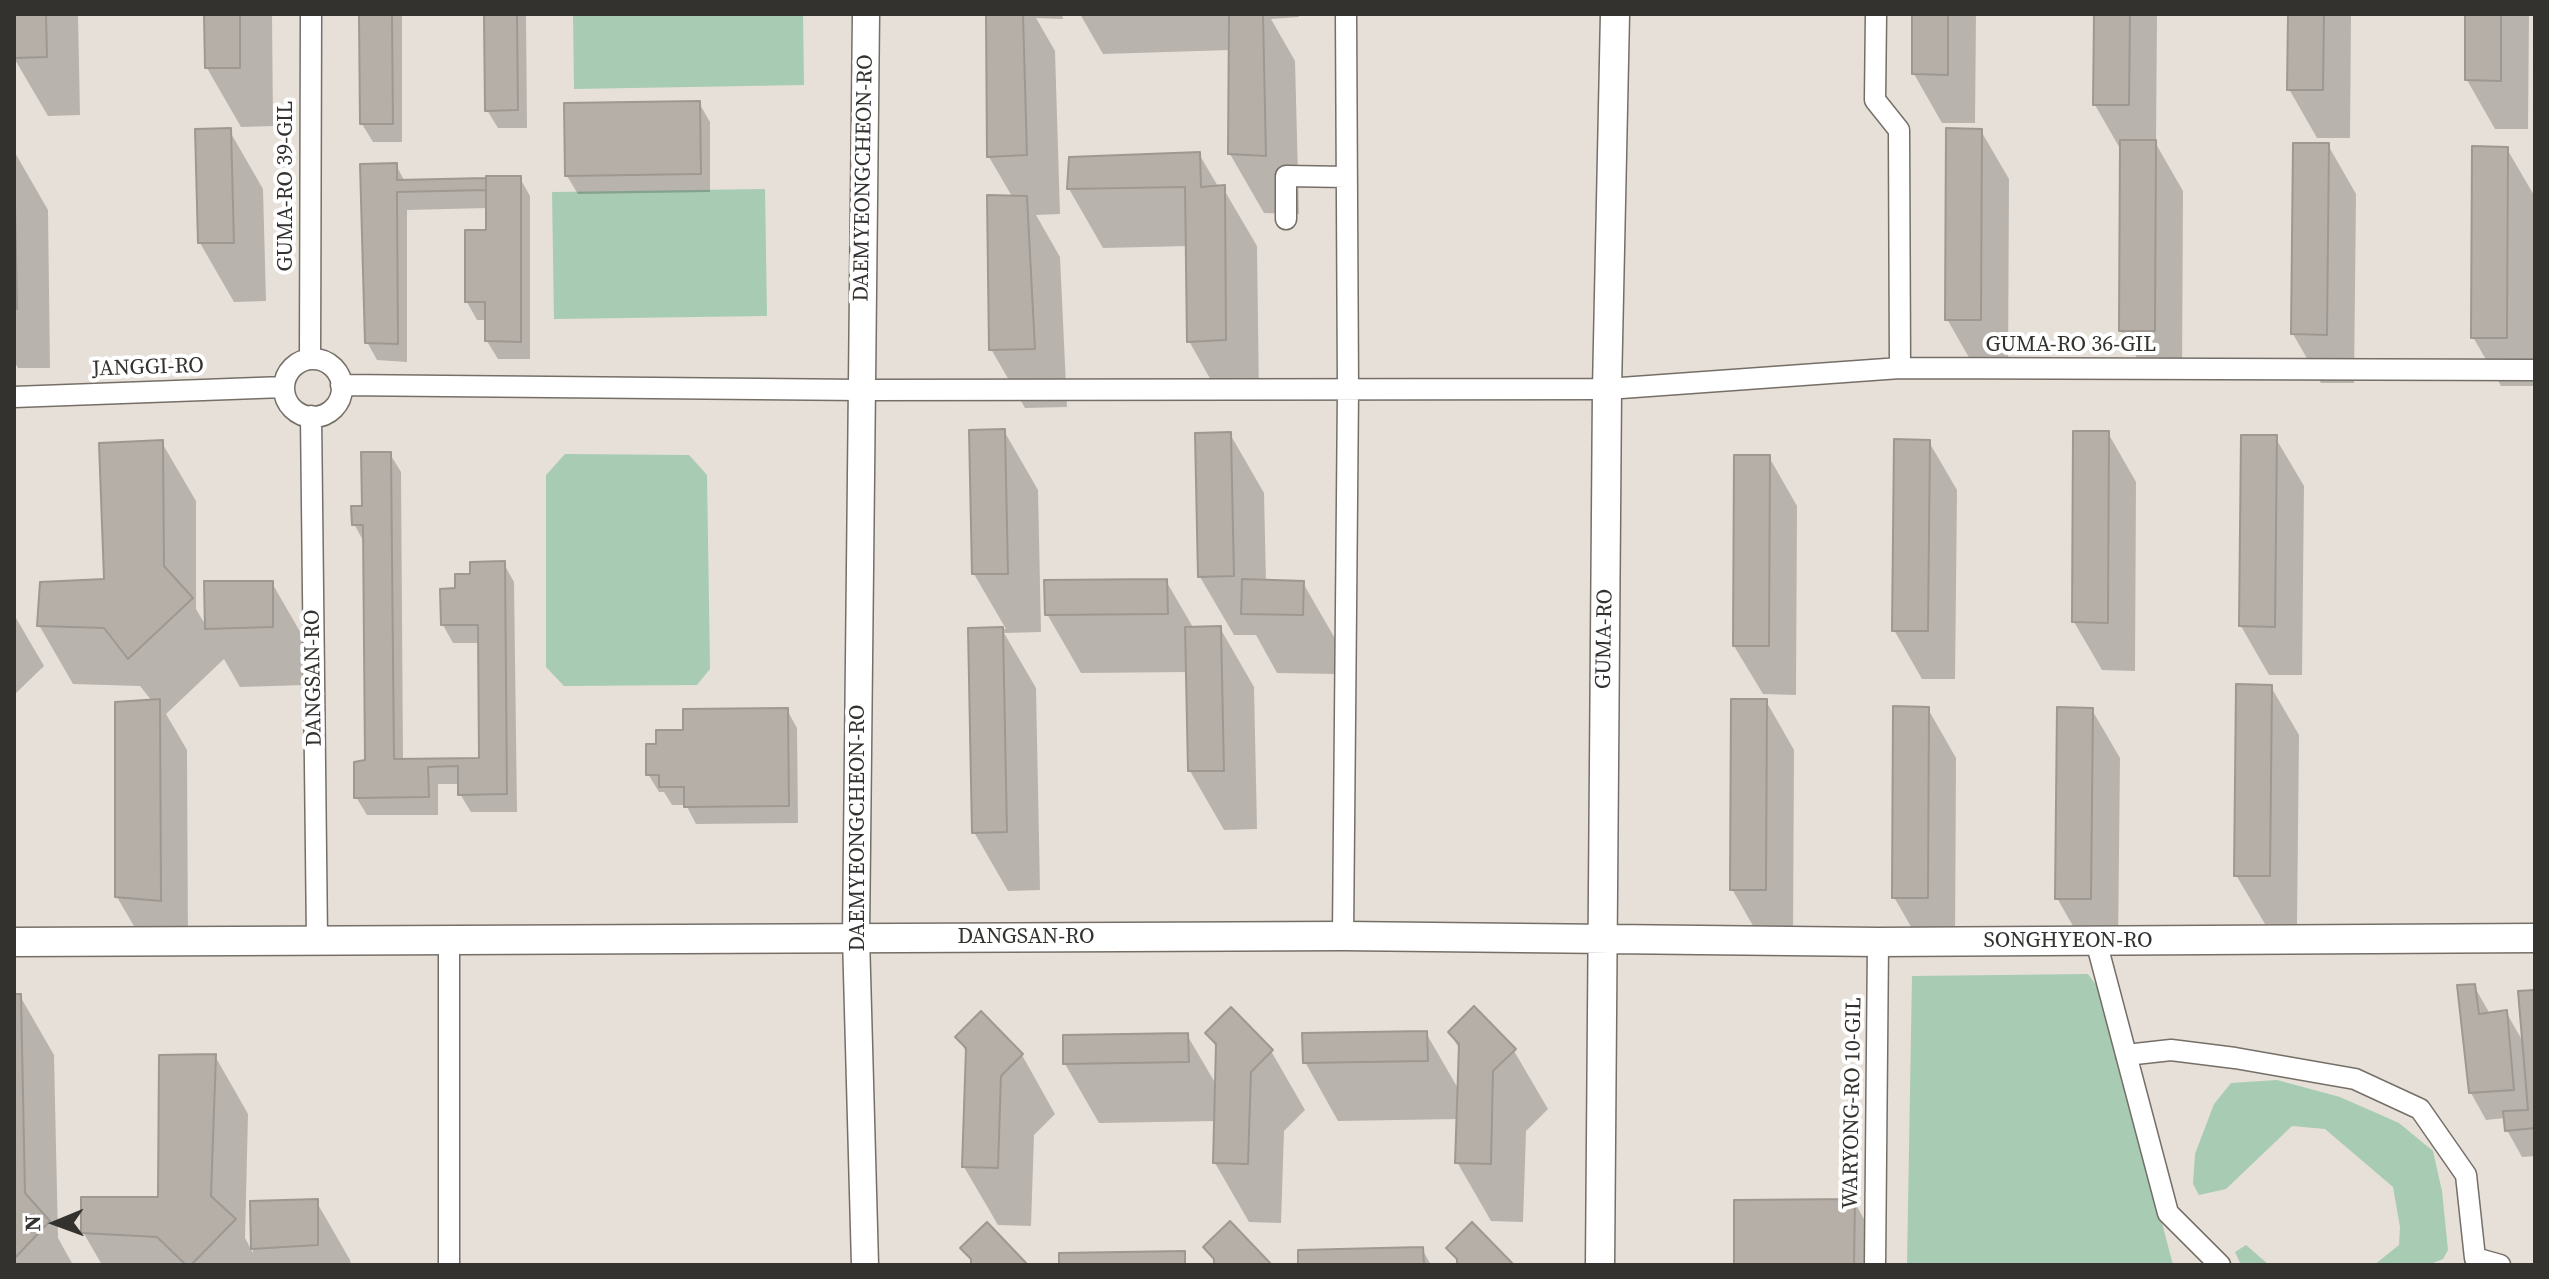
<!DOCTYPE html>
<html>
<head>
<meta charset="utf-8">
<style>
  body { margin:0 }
  #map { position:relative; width:2549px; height:1279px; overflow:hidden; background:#e7e0d8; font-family:"Source Serif 4",serif }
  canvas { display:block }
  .frame { position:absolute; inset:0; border:16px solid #34322f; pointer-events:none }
  .north { position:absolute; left:16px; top:1183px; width:80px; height:80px; -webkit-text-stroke:6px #fff; paint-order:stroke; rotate:269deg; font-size:22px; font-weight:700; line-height:32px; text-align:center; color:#34322f }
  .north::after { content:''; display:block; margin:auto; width:28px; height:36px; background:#34322f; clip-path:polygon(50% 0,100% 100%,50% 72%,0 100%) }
</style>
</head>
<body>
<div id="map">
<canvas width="2549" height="1279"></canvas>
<div class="frame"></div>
<div class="north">N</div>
</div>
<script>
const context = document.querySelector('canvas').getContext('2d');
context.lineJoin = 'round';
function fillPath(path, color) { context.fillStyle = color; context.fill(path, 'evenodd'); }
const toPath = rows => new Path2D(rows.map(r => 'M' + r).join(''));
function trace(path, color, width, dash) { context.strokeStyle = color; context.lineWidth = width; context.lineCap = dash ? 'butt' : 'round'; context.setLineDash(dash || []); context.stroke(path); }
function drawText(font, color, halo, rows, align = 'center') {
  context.font = font + ' "Source Serif 4",serif'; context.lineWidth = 8; context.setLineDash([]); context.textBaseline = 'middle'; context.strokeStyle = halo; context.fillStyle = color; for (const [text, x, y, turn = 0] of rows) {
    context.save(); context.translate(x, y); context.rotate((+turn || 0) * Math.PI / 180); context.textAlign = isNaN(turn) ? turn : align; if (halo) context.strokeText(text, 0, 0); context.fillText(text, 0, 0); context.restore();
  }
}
const green = toPath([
  [573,14,803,14,804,85,574,89],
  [765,189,767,316,554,319,552,192],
  [565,454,689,455,707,475,710,669,697,685,564,686,546,667,546,475],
  [2088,974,2102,993,2173,1265,1907,1265,1912,976],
  [2277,1080,2340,1097,2399,1123,2433,1151,2442,1191,2448,1250,2443,1259,2428,1265,2374,1265,2399,1245,2400,1227,2393,1187,2325,1129,2292,1126,2226,1189,2199,1195,2193,1184,2195,1154,2214,1104,2231,1083],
  [2246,1245,2269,1265,2241,1265,2235,1252]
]);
const shadow = toPath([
  [14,14,78,14,80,115,48,116,14,58],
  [206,14,272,14,273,126,241,127,207,68],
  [361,14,402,14,402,142,373,142,362,124],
  [486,14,526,14,527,128,498,128,487,110],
  [988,14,1062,14,1063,19,1036,18,1055,51,1060,214,1036,215,1060,257,1067,407,1025,408,991,349,1013,198,989,157],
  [1080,14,1298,14,1299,17,1271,19,1295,61,1299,214,1264,213,1230,154,1231,50,1103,54],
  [1914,14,1976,14,1975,123,1942,123,1914,74],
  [2096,14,2157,14,2156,144,2183,191,2182,380,2149,379,2121,330,2122,152,2095,105],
  [2290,14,2351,14,2350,138,2317,138,2289,89],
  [2467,14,2529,14,2528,129,2495,129,2467,80],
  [699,103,710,122,710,192,578,194,567,176],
  [229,130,263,189,266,301,234,302,200,243],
  [1981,131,2009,179,2008,368,1975,368,1947,319],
  [2328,145,2356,194,2354,383,2321,383,2293,334],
  [2507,149,2535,197,2534,386,2501,386,2473,337],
  [14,151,48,210,50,368,18,368,14,361],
  [1199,154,1219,188,1223,188,1257,246,1259,399,1222,400,1189,341,1188,246,1103,248,1069,189],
  [396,165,405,182,520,178,530,196,530,359,498,359,487,341,487,320,477,320,467,302,488,232,488,208,407,210,407,362,377,360,367,342],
  [1004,431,1038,490,1041,632,1004,633,1036,688,1040,890,1008,891,974,832,970,630,1006,629,974,574],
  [2108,433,2136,482,2135,671,2102,670,2074,622],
  [1230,434,1264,493,1266,582,1303,583,1337,642,1336,674,1277,673,1256,635,1234,635,1200,577],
  [2275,437,2304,486,2302,675,2269,675,2241,626],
  [1929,442,1957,490,1955,679,1922,679,1894,630],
  [162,443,196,501,196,609,206,626,272,583,306,642,305,685,240,687,224,659,166,714,187,750,188,949,145,945,117,897,152,701,140,686,73,684,39,625,106,581],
  [390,454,401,472,403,761,481,760,480,643,453,643,443,625,458,590,472,576,504,564,514,582,517,812,471,812,460,794,460,784,438,784,438,815,367,815,356,797,367,762,364,542,354,524],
  [1769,457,1797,506,1796,695,1763,694,1734,646],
  [14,507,16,618,44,666,14,695],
  [1166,581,1194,629,1220,628,1254,687,1257,829,1224,830,1190,771,1188,672,1081,673,1047,614],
  [2271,687,2299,735,2297,924,2265,924,2236,875],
  [1766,701,1794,750,1793,938,1760,938,1732,889],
  [1928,709,1956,758,1955,946,1922,946,1894,897],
  [787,710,797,728,798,823,696,824,686,805,672,805,664,792,659,792,648,774,658,746,685,732],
  [2092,710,2120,758,2118,947,2085,947,2057,898],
  [2474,986,2490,1014,2506,1012,2525,1045,2535,992,2535,1156,2522,1157,2507,1130,2505,1118,2486,1120,2471,1093],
  [14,996,20,996,54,1055,58,1238,73,1265,14,1265],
  [1208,1033,1271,1051,1305,1110,1284,1131,1281,1223,1249,1222,1215,1163,1216,1121,1099,1123,1065,1064,1187,1035,1217,1086,1218,1051],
  [1426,1033,1459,1090,1460,1050,1450,1033,1514,1051,1548,1109,1526,1131,1523,1222,1491,1221,1457,1162,1458,1119,1338,1121,1305,1062],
  [957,1037,1022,1055,1055,1114,1034,1135,1031,1226,998,1225,964,1167,968,1055],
  [215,1056,248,1114,245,1238,253,1253,252,1203,316,1201,350,1260,351,1265,102,1265,83,1232,160,1199],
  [1854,1201,1869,1228,1869,1265,1736,1265],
  [1422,1249,1431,1265,1300,1265]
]);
const building = toPath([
  [14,14,46,14,47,57,14,58,14,14],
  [204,14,240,14,240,68,205,68,204,14],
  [359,14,392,14,393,124,360,124,359,14],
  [484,14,517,14,518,110,485,111,484,14],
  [986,14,1023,14,1027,155,987,157,986,14],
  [1229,14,1263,14,1266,156,1228,154,1229,14],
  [1912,14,1948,14,1948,75,1912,74,1912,14],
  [2094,14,2130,14,2129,105,2093,105,2094,14],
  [2288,14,2324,14,2323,90,2287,90,2288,14],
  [2465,14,2501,14,2501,81,2465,80,2465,14],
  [700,101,701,174,565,176,564,103,700,101],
  [231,128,234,243,198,243,195,129,231,128],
  [1946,128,1982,129,1981,320,1945,320,1946,128],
  [2120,140,2156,140,2155,331,2119,331,2120,140],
  [2293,143,2329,143,2327,335,2291,334,2293,143],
  [2472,146,2508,147,2507,338,2471,338,2472,146],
  [14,149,17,309,14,309,14,149],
  [1200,152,1201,187,1225,185,1226,340,1187,342,1185,187,1067,189,1069,157,1200,152],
  [397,163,397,180,486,178,486,190,397,192,398,344,365,343,360,164,397,163],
  [486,176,521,176,521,342,485,341,485,302,465,302,465,230,486,230,486,176],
  [987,195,1027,196,1035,349,989,350,987,195],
  [1005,429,1008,574,972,574,969,430,1005,429],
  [2073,431,2109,431,2108,623,2072,622,2073,431],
  [1231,432,1234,576,1198,577,1195,433,1231,432],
  [2241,435,2277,435,2275,627,2239,626,2241,435],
  [1894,439,1930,440,1928,631,1892,631,1894,439],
  [163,440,164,566,193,598,128,659,104,628,37,626,40,582,104,579,99,443,163,440],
  [361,452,391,452,394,759,479,758,478,625,441,625,440,589,455,588,455,574,470,574,470,562,505,561,507,794,458,795,458,766,428,767,429,797,354,798,354,762,365,760,363,525,352,525,351,506,362,506,361,452],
  [1734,455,1770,455,1769,646,1733,646,1734,455],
  [1167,579,1168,614,1045,615,1044,580,1167,579],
  [1242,579,1304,581,1303,615,1241,614,1242,579],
  [204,581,273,581,273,627,205,629,204,581],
  [1221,626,1224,771,1188,771,1185,627,1221,626],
  [1003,627,1007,832,972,833,968,628,1003,627],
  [2236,684,2272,685,2270,876,2234,876,2236,684],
  [160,699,161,901,115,897,115,702,160,699],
  [1731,699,1767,699,1766,890,1730,890,1731,699],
  [1893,706,1929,707,1928,898,1892,898,1893,706],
  [2057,707,2093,708,2091,899,2055,899,2057,707],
  [788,708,789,806,684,807,684,787,659,787,659,775,646,775,646,744,656,744,656,730,683,730,683,709,788,708],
  [2475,984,2479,1014,2507,1010,2514,1090,2469,1093,2457,985,2475,984],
  [2535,990,2535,1128,2505,1131,2503,1111,2528,1110,2518,991,2535,990],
  [14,994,21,994,25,1193,50,1221,14,1259,14,994],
  [1474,1006,1516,1049,1493,1071,1491,1164,1455,1163,1459,1044,1448,1032,1474,1006],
  [1231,1007,1273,1050,1251,1072,1248,1164,1213,1163,1216,1044,1205,1033,1231,1007],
  [981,1011,1023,1054,1001,1076,998,1168,962,1167,966,1048,955,1037,981,1011],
  [1427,1031,1428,1061,1303,1063,1302,1033,1427,1031],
  [1188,1033,1189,1062,1063,1064,1063,1035,1188,1033],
  [216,1054,211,1196,236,1219,191,1265,186,1265,157,1237,81,1233,81,1197,158,1197,159,1055,216,1054],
  [318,1199,318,1245,251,1249,250,1201,318,1199],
  [1855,1199,1854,1265,1734,1265,1734,1200,1855,1199],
  [1230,1221,1271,1264,1271,1265,1214,1265,1214,1259,1203,1247,1230,1221],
  [987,1222,1028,1265,971,1265,971,1259,960,1248,987,1222],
  [1472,1222,1514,1265,1457,1265,1457,1259,1446,1248,1472,1222],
  [1423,1247,1424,1265,1298,1265,1298,1250,1423,1247],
  [1185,1251,1185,1265,1059,1265,1059,1253,1185,1251]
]);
const minor = toPath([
  [1876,14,1875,100,1899,130,1900,368],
  [1286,219,1286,176,1347,177],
  [310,359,311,14],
  '284 388a29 29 0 1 1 58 0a29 29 0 1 1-58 0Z',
  [341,385,862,390,1607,389,1900,368,2535,370],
  [14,397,284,387],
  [311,416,317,939],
  [1343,936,1348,390,1346,14],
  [2096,941,2168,1213,2220,1265],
  [2126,1055,2171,1050,2235,1058,2355,1079,2420,1109,2466,1175,2475,1258,2500,1265],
  [449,1265,449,938],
  [1875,1265,1878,942]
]);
const tertiary = toPath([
  [865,1265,856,937,866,14]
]);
const secondary = toPath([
  [14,942,1343,936,1878,942,2535,938],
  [1600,1265,1607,389,1615,14]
]);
const streetNames = [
  ["DAEMYEONGCHEON-RO",864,178,-89],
  ["GUMA-RO 39-GIL",286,186,-90],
  ["GUMA-RO 36-GIL",2071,345],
  ["JANGGI-RO",148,368,-2],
  ["GUMA-RO",1605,639,-89],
  ["DANGSAN-RO",314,678,-91],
  ["DAEMYEONGCHEON-RO",858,828,-90],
  ["DANGSAN-RO",1026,937],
  ["SONGHYEON-RO",2068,941],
  ["WARYONG-RO 10-GIL",1853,1103,-89]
];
fillPath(green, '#a7cbb3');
fillPath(shadow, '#0003');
fillPath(building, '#b6afa8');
trace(building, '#9e9891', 2);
trace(minor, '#756f68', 23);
trace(tertiary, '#756f68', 29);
trace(secondary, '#756f68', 31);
trace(minor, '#fff', 20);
trace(tertiary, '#fff', 26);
trace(secondary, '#fff', 28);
drawText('22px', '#34322f', '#fff', streetNames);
</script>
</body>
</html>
